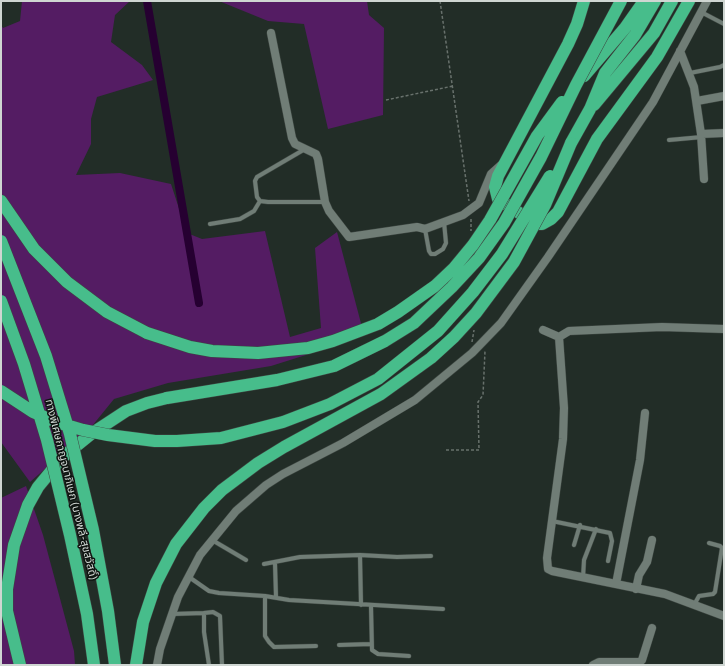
<!DOCTYPE html>
<html>
<head>
<meta charset="utf-8">
<style>
  body { margin:0 }
  #map { position:relative; width:725px; height:666px; overflow:hidden; background:#222d27; font-family:Overpass,sans-serif }
  canvas { display:block }
  .frame { position:absolute; inset:0; border:2px solid #cfd6d2; pointer-events:none }
</style>
</head>
<body>
<div id="map">
<canvas width="725" height="666"></canvas>
<div class="frame"></div>
</div>
<script>
const context = document.querySelector('canvas').getContext('2d');
context.lineJoin = 'round';
function fillPath(path, color) { context.fillStyle = color; context.fill(path, 'evenodd'); }
const toPath = rows => new Path2D(rows.map(r => 'M' + r).join(''));
function trace(path, color, width, dash) { context.strokeStyle = color; context.lineWidth = width; context.lineCap = dash ? 'butt' : 'round'; context.setLineDash(dash || []); context.stroke(path); }
function drawText(font, color, halo, rows, align = 'center') {
  context.font = font + ' Overpass,"Noto Sans Thai",sans-serif'; context.lineWidth = 3; context.setLineDash([]); context.textBaseline = 'middle'; context.strokeStyle = halo; context.fillStyle = color; for (const [text, x, y, turn = 0] of rows) {
    context.save(); context.translate(x, y); context.rotate((+turn || 0) * Math.PI / 180); context.textAlign = isNaN(turn) ? turn : align; if (halo) context.strokeText(text, 0, 0); context.fillText(text, 0, 0); context.restore();
  }
}
const green = toPath([
  [22,1,130,1,115,15,111,42,142,65,153,80,97,97,91,119,91,144,76,175,120,173,171,184,187,233,202,239,265,231,290,337,321,328,315,248,337,232,363,331,306,355,271,366,168,383,114,399,88,431,30,482,1,442,1,25,3,28,20,21],
  [219,1,367,1,369,15,384,28,383,115,328,129,304,24,268,21],
  [26,486,43,535,74,651,75,665,1,665,1,498]
]);
const canal = toPath([
  [147,1,199,303]
]);
const path = toPath([
  [440,1,469,201],
  [386,100,453,86],
  [471,219,471,231],
  [472,342,474,330],
  [446,450,479,450,478,402,483,395,485,351]
]);
const lane = toPath([
  [701,12,724,24],
  [690,73,720,67,724,65],
  [669,140,702,137],
  [305,149,257,177,255,181,257,197,260,201,268,202,325,202],
  [210,224,240,219,254,211,260,201],
  [425,229,429,251,431,254,435,254,443,249,446,243,444,222],
  [552,521,610,533,612,541,608,561],
  [212,540,246,560],
  [574,545,580,525],
  [360,555,361,605],
  [275,563,276,597],
  [264,564,300,557,360,555,397,557,431,556],
  [189,577,209,591,219,593,265,596,289,600,443,609],
  [583,578,584,560,596,529],
  [265,596,265,636,269,642,274,647,316,646],
  [694,605,699,596,713,594,715,592,722,548,720,546,709,543],
  [371,606,372,650,378,654,409,656],
  [204,613,213,612,220,616,222,665],
  [172,614,204,613,204,632,209,665],
  [339,645,371,644]
]);
const street = toPath([
  [271,33,292,138,295,144,316,154,318,159,325,202,329,211,349,237,417,227,425,229,463,215,479,203,491,174,501,165],
  [680,51,694,87,701,134,704,179],
  [697,101,724,96],
  [701,134,724,133],
  [724,329,662,327,569,331,559,337,564,408,563,439,547,558,548,569,552,571,665,594,724,616],
  [543,330,559,337],
  [616,584,640,460,645,413],
  [636,589,639,575,647,562,652,540],
  [157,665,160,649,178,597,200,555,236,511,266,485,283,474,343,443,415,400,472,353,501,323,548,257,653,102,707,1],
  [593,665,599,662,640,662,642,660,652,628]
]);
const highway = toPath([
  [584,1,577,24,568,44,498,176,495,187,498,199,536,224,542,224,551,219,558,212,597,139,657,57,689,1],
  [584,76,625,28,644,1],
  [594,105,654,33,672,1],
  [571,143,590,109,605,73,635,35,655,1],
  [1,201,34,249,67,282,107,312,147,333],
  [20,665,7,611,7,589,14,545,28,505,38,487,52,470,65,455,91,434,126,411,147,403,167,398]
]);
const highwayBridge = toPath([
  [1,241,46,356,70,434,93,530,108,611,115,665],
  [1,301,24,364,47,440,70,535,87,614,94,665],
  [147,333,190,347,212,351,258,353,308,348,333,341,378,324,398,312,435,286,454,268,473,245,490,220,537,136,562,102],
  [1,391,33,412,56,422,83,430,108,435,155,441,177,441,221,438,283,422,330,404,378,379,438,331,473,292,502,254,550,176],
  [167,398,277,380,334,366,385,341,414,323,452,287,479,258,504,223,541,157,576,85,621,1],
  [136,665,143,622,156,583,176,544,204,508,222,490,258,463,284,447,381,394,431,358,454,337,476,313,514,262,545,205,571,143]
]);
const streetNames = [
  ["ทางพิเศษกาญจนาภิเษก (บางพลี-สุขสวัสดิ์)",70,490,76]
];
fillPath(green, '#541c63');
trace(canal, '#260031', 8);
trace(lane, '#3e4742', 5);
trace(street, '#3e4742', 9);
trace(highway, '#3e4742', 13);
trace(path, '#68716c', 1.5, [3, 2]);
trace(lane, '#707d76', 4);
trace(street, '#707d76', 8);
trace(highway, '#47bd8b', 12);
trace(highwayBridge, '#3e4742', 13, []);
trace(highwayBridge, '#47bd8b', 12);
drawText('11px', '#cfd6d2', '#0f1411', streetNames);
</script>
</body>
</html>
